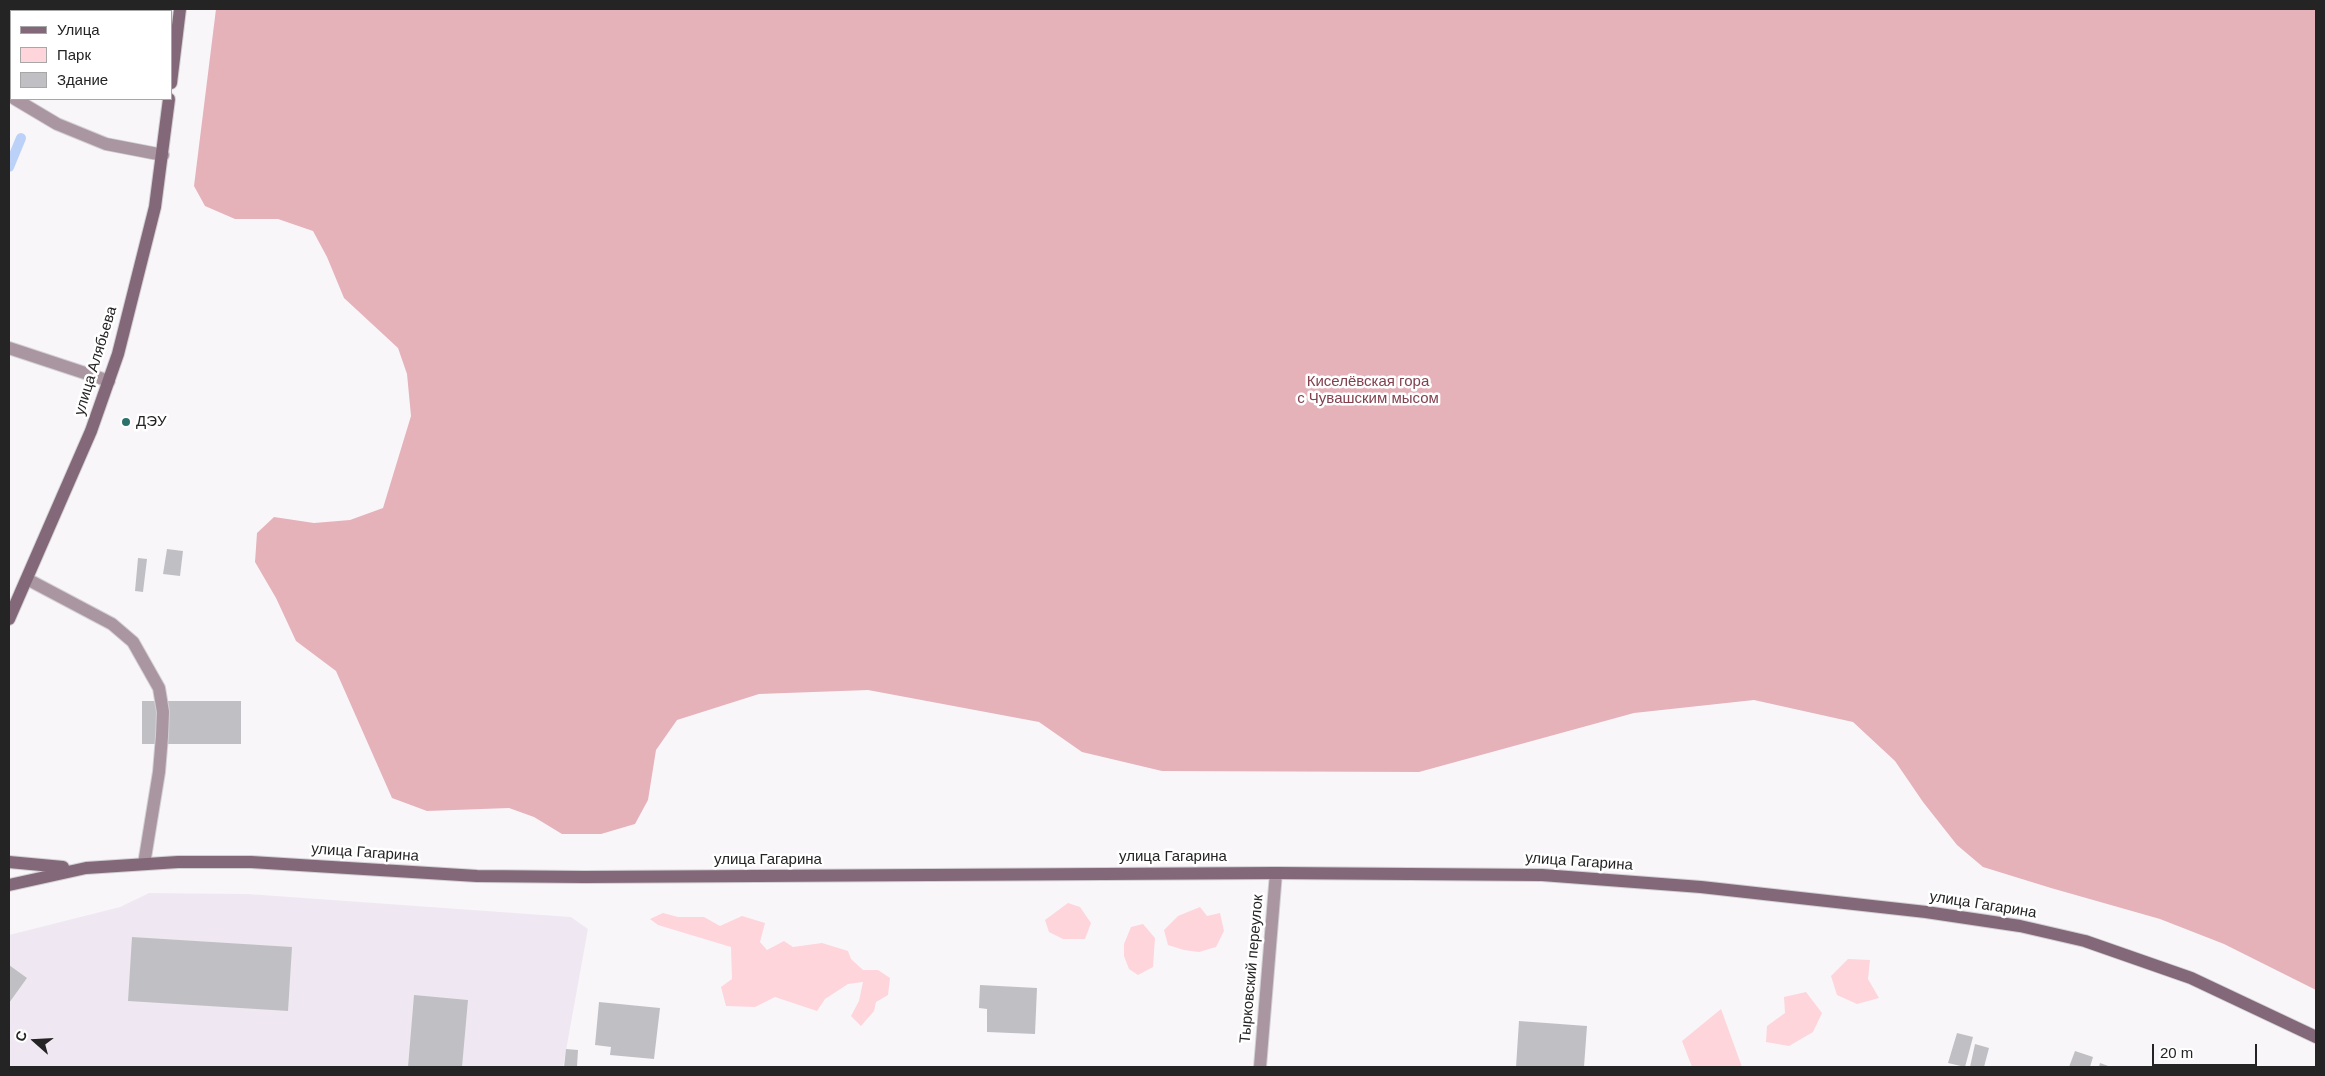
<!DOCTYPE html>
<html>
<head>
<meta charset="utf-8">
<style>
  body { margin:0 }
  #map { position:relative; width:2325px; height:1076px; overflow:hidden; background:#f9f6fa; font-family:Arial,sans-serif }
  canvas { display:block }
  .frame { position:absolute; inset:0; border:10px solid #252425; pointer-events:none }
  .legend { position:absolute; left:10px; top:10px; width:162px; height:90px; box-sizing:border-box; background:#fff; border:1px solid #a8a7a8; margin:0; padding:6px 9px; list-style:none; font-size:15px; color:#252425 }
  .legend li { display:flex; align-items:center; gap:10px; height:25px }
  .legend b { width:25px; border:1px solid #a8a7a8 }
  .north { position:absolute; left:10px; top:1016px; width:50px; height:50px; -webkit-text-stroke:4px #fff; paint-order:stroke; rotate:289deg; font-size:14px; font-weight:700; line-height:20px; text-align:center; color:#252425 }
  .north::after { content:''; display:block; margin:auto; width:18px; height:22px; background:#252425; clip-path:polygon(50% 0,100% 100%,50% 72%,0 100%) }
  .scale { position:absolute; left:2152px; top:1044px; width:105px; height:22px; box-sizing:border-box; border:2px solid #252425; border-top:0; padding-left:6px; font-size:15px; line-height:18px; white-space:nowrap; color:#252425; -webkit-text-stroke:4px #fff; paint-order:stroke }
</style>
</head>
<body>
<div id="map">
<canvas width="2325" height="1076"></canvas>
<div class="frame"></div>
<ul class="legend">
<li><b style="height:6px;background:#826878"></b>Улица</li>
<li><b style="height:14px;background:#fdd5db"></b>Парк</li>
<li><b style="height:14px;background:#c0c0c4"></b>Здание</li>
</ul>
<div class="north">С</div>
<div class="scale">20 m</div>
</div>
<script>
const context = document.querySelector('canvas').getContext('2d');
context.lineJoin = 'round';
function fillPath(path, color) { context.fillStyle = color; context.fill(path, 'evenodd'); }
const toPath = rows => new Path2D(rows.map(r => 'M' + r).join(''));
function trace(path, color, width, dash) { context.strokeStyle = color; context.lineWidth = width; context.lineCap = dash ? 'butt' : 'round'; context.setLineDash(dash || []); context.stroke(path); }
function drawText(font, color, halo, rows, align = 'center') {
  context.font = font + ' Arial,sans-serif'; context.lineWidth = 5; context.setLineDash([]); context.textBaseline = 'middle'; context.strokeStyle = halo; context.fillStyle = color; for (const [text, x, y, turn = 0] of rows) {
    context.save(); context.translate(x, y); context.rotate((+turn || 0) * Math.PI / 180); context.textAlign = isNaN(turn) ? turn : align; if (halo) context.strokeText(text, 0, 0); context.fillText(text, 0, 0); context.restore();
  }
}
const built = toPath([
  [149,893,248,894,571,917,588,929,563,1067,9,1067,9,935,120,907]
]);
const green = toPath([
  [1068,903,1080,907,1091,923,1085,939,1063,939,1049,932,1045,920],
  [1200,907,1207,916,1220,913,1224,931,1216,947,1199,952,1184,950,1168,945,1164,930,1178,916],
  [663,913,678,917,704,917,720,926,742,916,765,923,760,942,767,950,784,941,793,947,822,943,848,951,851,959,863,970,878,970,890,978,888,995,876,1002,874,1011,861,1026,851,1016,859,1001,863,982,848,984,825,999,817,1011,775,997,755,1007,726,1006,721,987,732,979,731,947,658,925,650,919],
  [1143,924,1155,938,1153,967,1138,975,1129,969,1124,956,1124,944,1131,927],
  [1848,959,1870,960,1868,979,1879,998,1857,1004,1837,995,1831,976],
  [1806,992,1822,1013,1813,1032,1789,1046,1766,1042,1767,1026,1785,1013,1784,997],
  [1721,1009,1742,1067,1692,1067,1682,1041]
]);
const forest = toPath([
  [216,9,2316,9,2316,990,2224,944,2160,919,2051,888,1983,867,1957,845,1923,802,1895,761,1853,722,1754,700,1634,713,1419,772,1162,771,1082,752,1039,722,868,690,759,694,677,720,656,750,648,800,635,824,601,834,562,834,534,817,509,808,427,811,392,798,336,671,296,641,276,598,255,562,257,533,274,517,314,523,350,520,383,508,411,416,407,374,398,348,344,298,327,257,313,231,278,219,235,219,205,206,194,186]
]);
const stream = toPath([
  [54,9,55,11],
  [9,167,21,138]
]);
const building = toPath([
  [167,549,183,551,180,576,163,574],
  [138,558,147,559,143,592,135,591],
  [142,701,241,701,241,744,142,744],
  [132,937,292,947,288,1011,128,1001],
  [9,965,27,978,9,1003],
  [980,985,1037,988,1035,1034,987,1032,987,1009,979,1008],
  [414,995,468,1000,462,1067,408,1067],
  [599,1002,660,1008,654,1059,610,1055,611,1047,595,1045],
  [1519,1021,1587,1026,1584,1067,1516,1067],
  [1957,1033,1973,1037,1965,1067,1948,1063],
  [1975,1044,1989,1048,1984,1067,1970,1067],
  [566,1049,578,1050,577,1067,564,1067],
  [2075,1051,2093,1057,2090,1067,2069,1067],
  [2100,1063,2111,1067,2099,1067]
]);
const service = toPath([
  [15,99,57,124,106,144,163,155],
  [9,348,109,381],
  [27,579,112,624,133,642,159,688,163,712,162,736,159,772,144,864]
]);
const minor = toPath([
  [1260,1067,1276,873]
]);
const secondary = toPath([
  [171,83,180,9],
  [9,619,91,431,118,354,155,207,169,99],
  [9,862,63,867],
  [9,885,86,868,178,862,251,862,477,876,584,877,1276,873,1542,875,1701,887,1926,912,2020,926,2085,941,2191,978,2316,1037]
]);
const markers = [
  [126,422,5,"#2a726a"]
];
const streetNames = [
  ["улица Алябьева",96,361,-73],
  ["улица Гагарина",365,853,4],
  ["улица Гагарина",1173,857],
  ["улица Гагарина",768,860],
  ["улица Гагарина",1579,862,4],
  ["улица Гагарина",1983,905,9],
  ["Тырковский переулок",1252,969,-85]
];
const parkNames = [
  ["Киселёвская гора",1368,382],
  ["с Чувашским мысом",1368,399]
];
const poiNames = [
  ["ДЭУ",136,422]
];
fillPath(built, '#efe8f2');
fillPath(green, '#fdd5db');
fillPath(forest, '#e5b2ba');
trace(stream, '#bcd1f8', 10);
fillPath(building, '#c0c0c4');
trace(service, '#d3d0d4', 14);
trace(minor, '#d3d0d4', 14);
trace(secondary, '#d3d0d4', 14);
trace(service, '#a996a1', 12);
trace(minor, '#a996a1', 12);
trace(secondary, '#826878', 12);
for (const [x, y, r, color] of markers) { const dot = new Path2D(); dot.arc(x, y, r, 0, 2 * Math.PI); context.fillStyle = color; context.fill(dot); trace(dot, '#fff', 2); }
drawText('15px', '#252425', '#fff', streetNames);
drawText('15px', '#81414f', '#fff', parkNames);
drawText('15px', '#252425', '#fff', poiNames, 'left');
</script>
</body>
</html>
